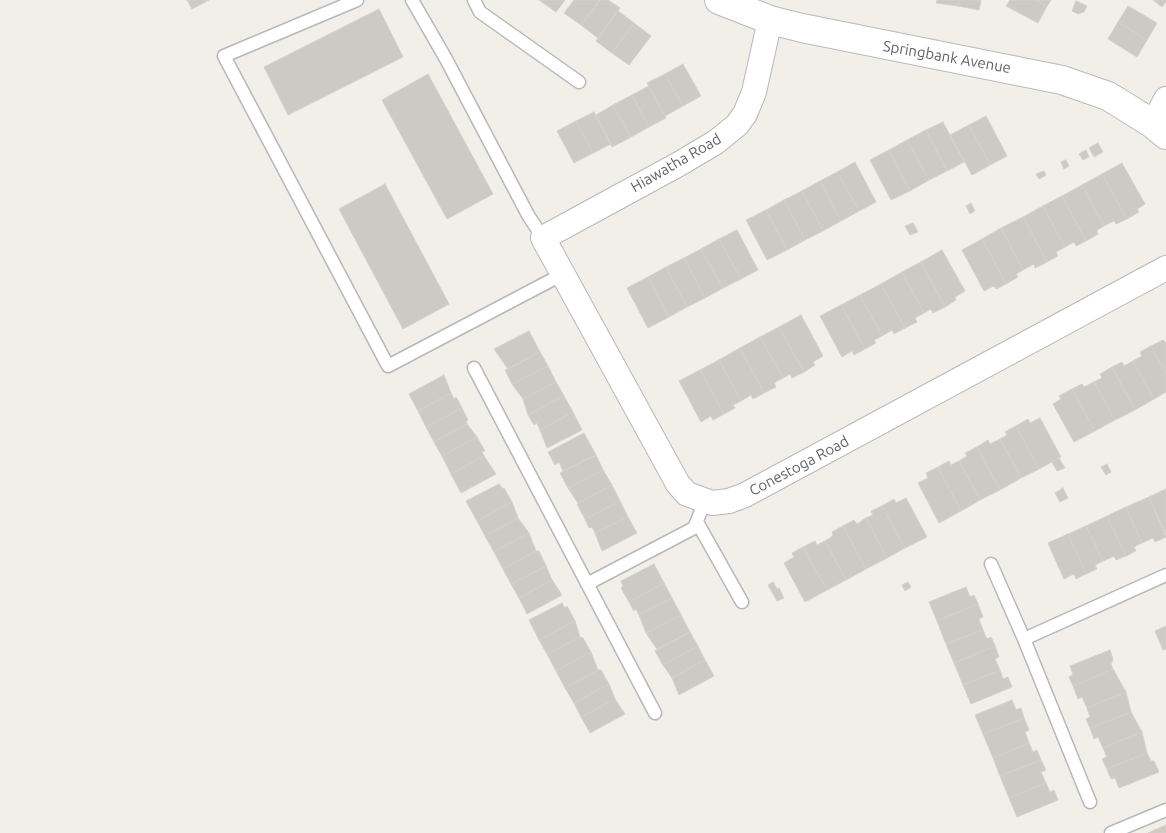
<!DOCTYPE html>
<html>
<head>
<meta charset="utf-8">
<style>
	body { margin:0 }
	canvas { display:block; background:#f1efe8 }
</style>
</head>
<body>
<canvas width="1166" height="833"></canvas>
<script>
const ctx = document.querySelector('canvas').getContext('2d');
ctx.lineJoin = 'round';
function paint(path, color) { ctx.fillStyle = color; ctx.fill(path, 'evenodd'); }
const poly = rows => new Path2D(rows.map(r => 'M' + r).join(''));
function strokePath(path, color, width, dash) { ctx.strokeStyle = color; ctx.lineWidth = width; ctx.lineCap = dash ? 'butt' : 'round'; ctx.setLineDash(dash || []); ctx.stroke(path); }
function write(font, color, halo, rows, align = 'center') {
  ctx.font = font + ' Ubuntu,sans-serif'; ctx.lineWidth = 4.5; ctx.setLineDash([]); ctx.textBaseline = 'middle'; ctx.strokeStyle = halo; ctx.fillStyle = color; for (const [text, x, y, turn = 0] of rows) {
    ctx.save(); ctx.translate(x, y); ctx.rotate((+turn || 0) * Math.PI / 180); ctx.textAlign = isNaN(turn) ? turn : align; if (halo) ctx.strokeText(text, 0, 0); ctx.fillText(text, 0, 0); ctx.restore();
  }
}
const building = poly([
	[187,0,209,0,192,9,187,0],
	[539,0,565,0,556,12,539,0],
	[574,0,600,0,581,25,564,13,574,0],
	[600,0,608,0,620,8,598,38,581,25,600,0],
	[937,0,959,0,958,6,936,3,937,0],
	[959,0,981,0,979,10,958,6,959,0],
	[1010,0,1035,0,1047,6,1038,23,1006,6,1010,0],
	[1035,0,1051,0,1047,6,1035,0],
	[1153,0,1166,0,1166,2,1162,7,1153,0],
	[1076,1,1087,6,1084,12,1078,14,1072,11,1076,1],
	[1128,6,1157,23,1147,40,1118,22,1128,6],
	[379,9,403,57,288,115,264,67,379,9],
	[618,11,634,23,612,53,596,41,618,11],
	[1118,22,1147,40,1137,57,1108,39,1118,22],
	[634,23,651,36,629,65,612,53,634,23],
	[683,64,701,96,683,106,665,74,683,64],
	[428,74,493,194,447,219,382,100,428,74],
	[665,74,683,106,665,116,647,83,665,74],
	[649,86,666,118,649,127,632,95,649,86],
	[632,95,649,127,631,137,613,105,632,95],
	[613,105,631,137,612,147,596,115,613,105],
	[594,112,611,144,593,153,576,121,594,112],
	[986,116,1007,156,990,165,969,125,986,116],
	[576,121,593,153,574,163,557,131,576,121],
	[943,122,964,162,947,171,926,130,943,122],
	[969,125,990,165,972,175,950,135,969,125],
	[926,130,947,171,929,180,907,140,926,130],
	[907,140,929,180,910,191,889,150,907,140],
	[1098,143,1103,152,1094,157,1089,148,1098,143],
	[889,150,910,191,891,200,870,160,889,150],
	[1086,150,1089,157,1083,160,1079,154,1086,150],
	[1066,160,1069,166,1064,169,1061,162,1066,160],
	[855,162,876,202,859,211,837,172,855,162],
	[1122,163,1145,204,1137,209,1139,212,1127,219,1102,174,1122,163],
	[1044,171,1046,175,1039,179,1036,174,1044,171],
	[837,172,859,211,841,221,820,181,837,172],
	[1102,174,1127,219,1116,224,1114,221,1104,226,1082,185,1102,174],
	[820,181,841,221,823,231,802,191,820,181],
	[385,184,449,304,403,329,339,209,385,184],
	[1082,185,1104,226,1097,230,1098,234,1086,241,1062,196,1082,185],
	[802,191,823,231,805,240,784,200,802,191],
	[1062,196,1086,241,1076,246,1074,242,1065,247,1043,206,1062,196],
	[784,200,805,240,787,250,766,210,784,200],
	[971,203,975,211,970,214,966,206,971,203],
	[1043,206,1065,247,1056,252,1058,256,1047,262,1023,217,1043,206],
	[766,210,787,250,767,260,746,220,766,210],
	[1023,217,1047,262,1035,268,1034,264,1023,270,1001,228,1023,217],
	[913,223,918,232,910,235,905,226,913,223],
	[1001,228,1023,270,1016,274,1018,277,1006,284,982,239,1001,228],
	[737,230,758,270,741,279,719,239,737,230],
	[719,239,741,279,723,288,701,249,719,239],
	[982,239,1006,284,996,289,994,286,984,291,962,250,982,239],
	[701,249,723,288,705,298,684,258,701,249],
	[942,250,965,291,955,297,956,300,945,307,921,262,942,250],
	[684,258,705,298,687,307,666,267,684,258],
	[921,262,945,307,933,313,931,309,924,313,902,272,921,262],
	[666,267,687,307,669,317,648,277,666,267],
	[902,272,924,313,915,318,917,322,905,328,881,284,902,272],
	[648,277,669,317,648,328,627,288,648,277],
	[881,284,905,328,894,334,892,330,882,336,860,295,881,284],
	[860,295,882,336,874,340,876,343,865,349,841,305,860,295],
	[841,305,865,349,854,355,852,351,842,357,820,316,841,305],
	[801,315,823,356,813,362,815,365,804,372,779,327,801,315],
	[779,327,804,372,792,378,790,374,783,378,760,337,779,327],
	[529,331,540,352,508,369,494,349,529,331],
	[760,337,783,378,774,383,776,387,764,393,740,348,760,337],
	[1163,340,1166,343,1166,374,1151,346,1163,340],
	[1151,346,1166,374,1166,392,1154,399,1133,361,1142,356,1140,352,1151,346],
	[740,348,764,393,753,399,751,395,741,401,719,360,740,348],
	[540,352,548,366,512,384,505,370,540,352],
	[719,360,741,401,733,405,735,408,724,414,700,370,719,360],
	[1133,361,1154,399,1135,410,1112,367,1122,362,1124,366,1133,361],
	[548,366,556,382,523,399,512,384,548,366],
	[1112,367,1135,410,1115,420,1094,382,1102,378,1100,374,1112,367],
	[700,370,724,414,713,420,711,416,701,422,679,381,700,370],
	[444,375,451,393,418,411,409,394,444,375],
	[556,382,564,396,528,415,523,399,556,382],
	[1094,382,1115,420,1095,431,1072,389,1082,384,1084,387,1094,382],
	[1072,389,1095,431,1074,442,1053,404,1061,399,1059,396,1072,389],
	[451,393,454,399,456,397,462,408,426,427,418,411,451,393],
	[564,396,573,412,540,430,537,423,534,425,528,415,564,396],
	[462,408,468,420,466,421,467,424,434,442,426,427,462,408],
	[573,412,582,430,547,448,540,430,573,412],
	[1040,418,1061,457,1039,469,1016,426,1028,419,1030,423,1040,418],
	[467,424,477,437,442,456,434,442,467,424],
	[1016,426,1039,469,1021,478,1000,439,1007,435,1005,432,1016,426],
	[584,433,596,455,563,471,559,462,555,465,548,452,584,433],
	[477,437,485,451,482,452,484,456,451,474,442,456,477,437],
	[1000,439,1021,478,1000,490,977,447,988,440,990,444,1000,439],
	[977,447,1000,490,980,500,959,461,967,456,965,453,977,447],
	[596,455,603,470,568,488,560,473,596,455],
	[484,456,496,474,461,493,451,474,484,456],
	[1059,458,1065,468,1057,471,1052,462,1059,458],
	[949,461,951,465,959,461,980,500,961,511,938,467,949,461],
	[1107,464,1111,472,1106,475,1101,467,1107,464],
	[938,467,961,511,939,523,918,483,928,478,926,473,938,467],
	[603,470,612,485,578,503,568,488,603,470],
	[499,484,503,489,504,488,512,502,477,521,466,501,499,484],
	[612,485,620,501,585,519,577,504,612,485],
	[1063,488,1068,498,1060,502,1055,493,1063,488],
	[1166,489,1166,534,1149,497,1166,489],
	[1149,497,1166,537,1155,542,1153,538,1142,543,1126,507,1149,497],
	[906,498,927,537,905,548,882,506,894,499,896,503,906,498],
	[620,501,628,517,595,533,592,527,589,528,585,519,620,501],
	[512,502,518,518,485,536,477,521,512,502],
	[882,506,905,548,887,558,866,518,873,515,871,511,882,506],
	[1126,507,1142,543,1134,547,1136,551,1126,556,1107,516,1126,507],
	[1107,516,1126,556,1116,560,1114,556,1103,561,1086,526,1107,516],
	[628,517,637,533,602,551,595,533,628,517],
	[518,518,529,533,494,552,485,536,518,518],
	[866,518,887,558,866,569,843,526,854,520,857,524,866,518],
	[843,526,866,569,846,580,825,541,833,536,832,532,843,526],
	[1086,526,1103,561,1095,565,1097,569,1086,574,1068,534,1086,526],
	[529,533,536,551,503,569,494,552,529,533],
	[1068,534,1086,574,1076,579,1074,574,1064,579,1048,543,1068,534],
	[815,541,817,545,825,541,846,580,827,590,803,547,815,541],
	[803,547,827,590,805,602,784,563,794,557,792,553,803,547],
	[536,551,539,551,546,566,511,584,503,569,536,551],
	[654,564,664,583,629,602,621,588,623,586,621,581,654,564],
	[546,566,552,580,519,598,511,584,546,566],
	[552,580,562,595,527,614,519,598,552,580],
	[773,582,777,589,772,592,768,585,773,582],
	[908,582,911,587,905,591,902,585,908,582],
	[664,583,672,598,639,615,636,609,634,611,629,602,664,583],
	[966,587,970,597,974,595,978,604,937,621,929,602,966,587],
	[779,588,784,598,777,601,772,592,779,588],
	[672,598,681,615,646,633,639,615,672,598],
	[562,603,565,608,567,606,575,621,539,640,529,620,562,603],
	[978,604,983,617,979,619,983,630,946,644,937,621,978,604],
	[681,615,690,632,657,649,646,633,681,615],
	[575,621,580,637,547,654,539,640,575,621],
	[1166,626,1166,649,1163,650,1155,631,1166,626],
	[983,630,987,639,991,637,995,646,954,663,946,644,983,630],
	[690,632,698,646,663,665,655,651,690,632],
	[580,637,583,638,591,652,556,671,547,654,580,637],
	[698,646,705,660,672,678,663,665,698,646],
	[995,646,999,657,995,659,1000,670,963,685,954,663,995,646],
	[1110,650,1113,659,1111,664,1113,669,1073,686,1069,677,1073,675,1070,666,1110,650],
	[591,652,598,670,565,688,556,671,591,652],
	[705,660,714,676,679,695,672,678,705,660],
	[1113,669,1126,692,1087,708,1082,697,1078,699,1073,686,1113,669],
	[598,670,601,670,609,684,574,703,565,688,598,670],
	[1000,670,1003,679,1008,677,1012,687,971,704,963,685,1000,670],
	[609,684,615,699,581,717,574,703,609,684],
	[1126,692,1131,712,1090,728,1086,719,1090,717,1087,708,1126,692],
	[615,699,625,714,590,733,581,717,615,699],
	[1012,700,1016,710,1021,708,1024,718,983,734,975,715,1012,700],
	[1131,712,1142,732,1103,748,1098,737,1094,739,1090,728,1131,712],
	[1024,718,1029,730,1025,732,1029,743,993,758,983,734,1024,718],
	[1142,732,1147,753,1107,769,1102,759,1107,757,1103,748,1142,732],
	[1029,743,1033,752,1037,750,1041,760,1000,776,993,758,1029,743],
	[1147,753,1151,761,1154,761,1159,772,1119,788,1115,778,1111,779,1107,769,1147,753],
	[1041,760,1046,770,1041,772,1046,783,1009,798,1000,776,1041,760],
	[1046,783,1050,792,1054,790,1058,800,1017,817,1009,798,1046,783],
	[1166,825,1166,833,1148,833,1166,825]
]);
paint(building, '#cccac5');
strokePath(building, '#d6d1c6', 1);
const lane = poly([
	[357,0,224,56,388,366,563,274],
	[412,0,446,59,528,215,543,238],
	[474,0,480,12,579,82],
	[474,368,655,713],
	[697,522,742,602],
	[991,564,1024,639],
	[587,584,694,528,705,501],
	[1090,802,1024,639,1166,575],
	[1111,833,1166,810]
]);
const street = poly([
	[770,20,754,92,745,114,737,125,716,142,679,164,543,238,678,484,687,494,712,503,729,501,745,495,1166,268],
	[1153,124,1166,99]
]);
const secondary = poly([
	[719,0,770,20,802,28,1062,80,1108,96,1153,124,1166,135]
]);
strokePath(lane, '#b5b8bc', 15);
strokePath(street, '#b5b8bc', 26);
strokePath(secondary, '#b6babf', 30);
strokePath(lane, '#fff', 12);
strokePath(street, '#fff', 24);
strokePath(secondary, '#fff', 28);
write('15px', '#5f6368', '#fff', [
	["Springbank Avenue",947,57,10],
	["Hiawatha Road",676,163,-30],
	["Conestoga Road",799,466,-28]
]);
</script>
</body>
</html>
